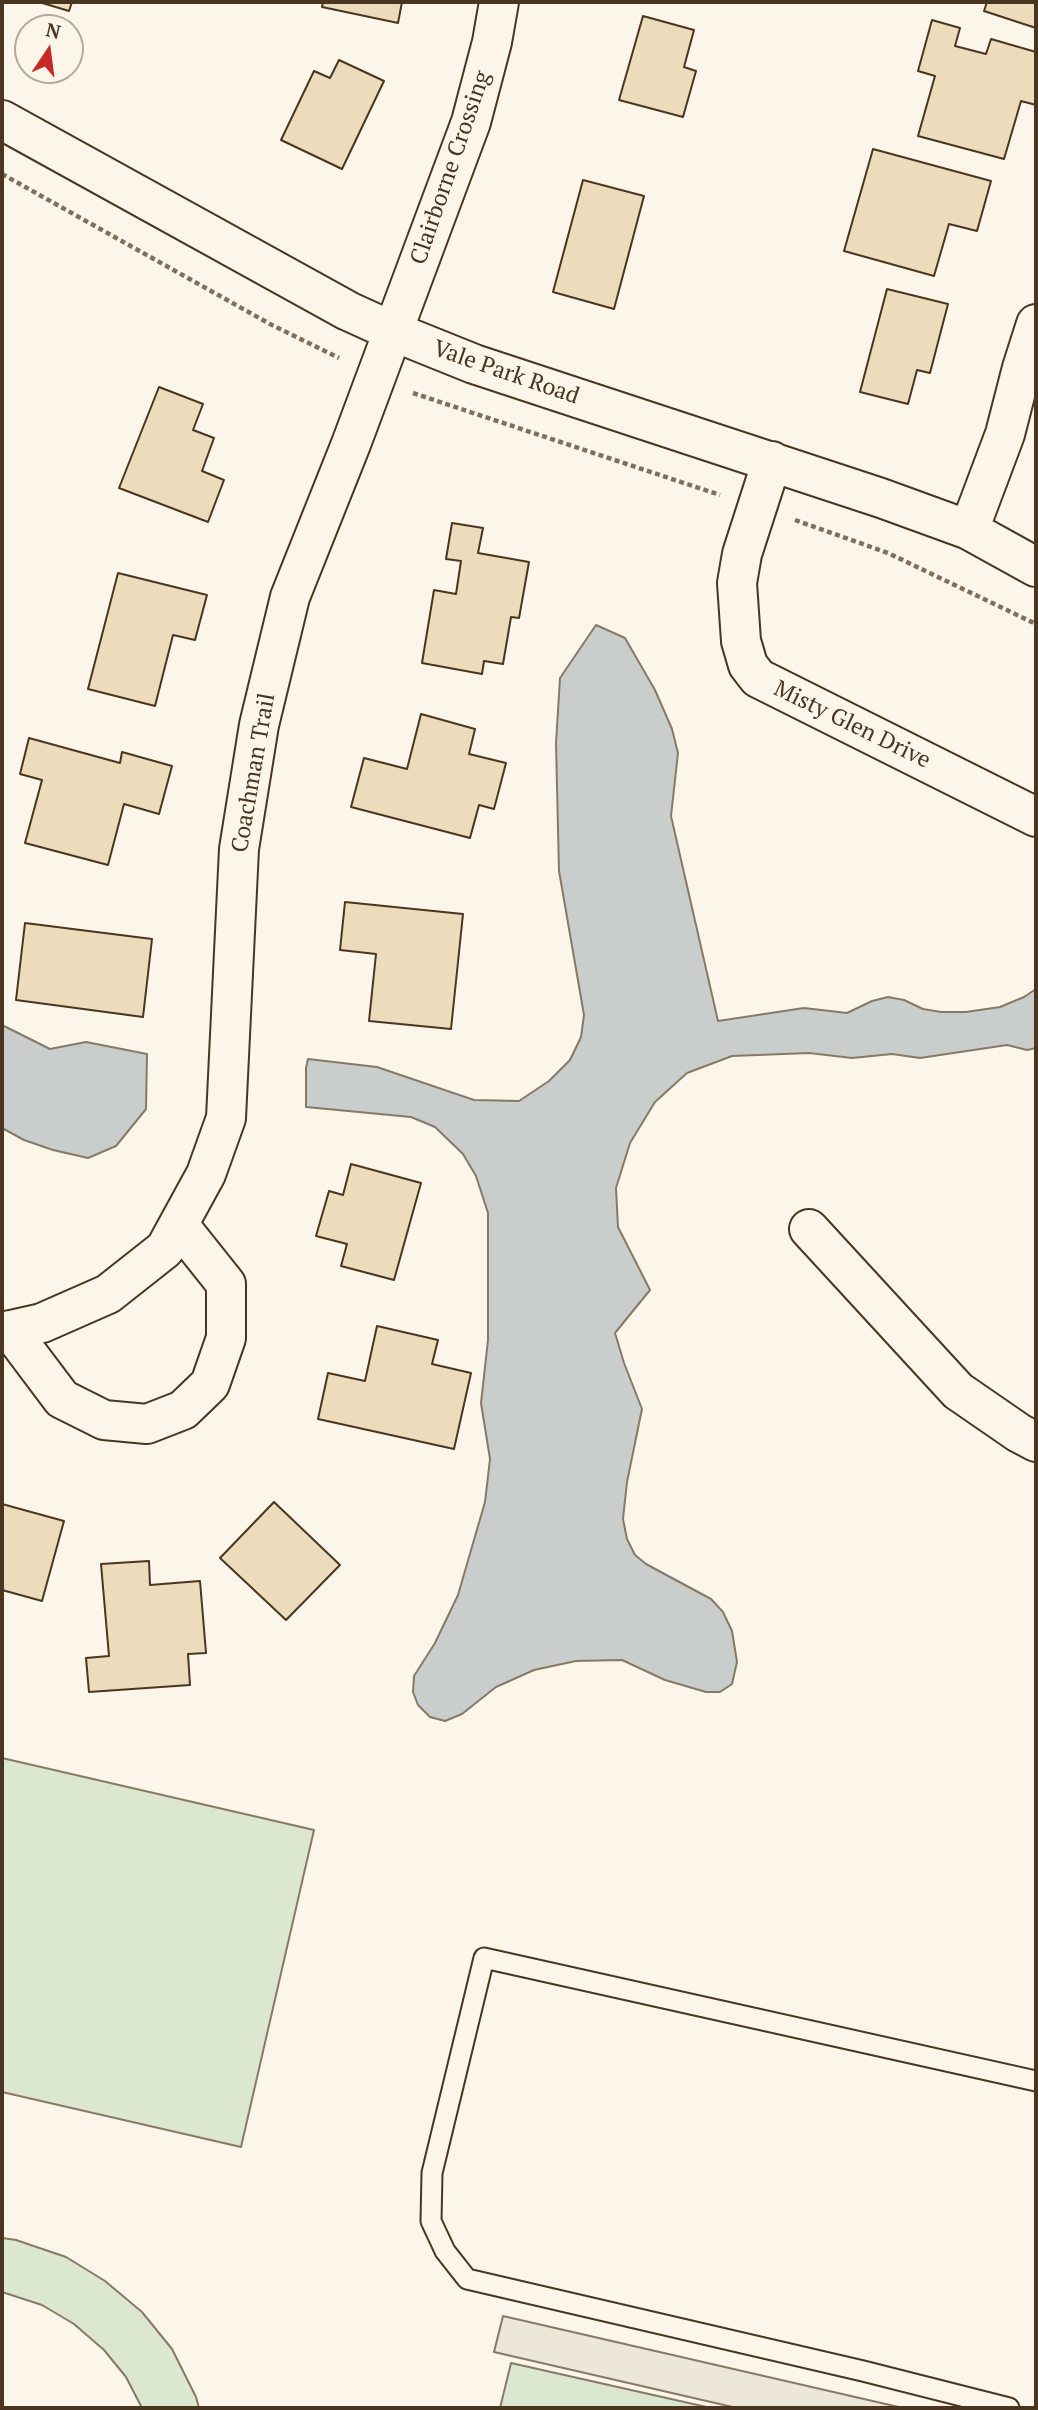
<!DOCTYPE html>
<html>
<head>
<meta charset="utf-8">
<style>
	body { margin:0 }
	#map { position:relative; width:1038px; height:2410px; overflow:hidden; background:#fbf6e9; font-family:"PT Serif",serif }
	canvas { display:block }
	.frame { position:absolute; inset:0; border:4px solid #4a3520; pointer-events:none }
	.north { position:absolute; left:14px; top:14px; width:70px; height:70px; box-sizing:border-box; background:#fbf6e9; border:2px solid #b4a999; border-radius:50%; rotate:13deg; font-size:19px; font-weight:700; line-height:28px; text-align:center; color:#4a3520 }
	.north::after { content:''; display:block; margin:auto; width:24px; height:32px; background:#c62828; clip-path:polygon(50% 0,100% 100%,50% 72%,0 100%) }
</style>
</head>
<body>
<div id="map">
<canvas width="1038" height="2410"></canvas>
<div class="frame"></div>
<div class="north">N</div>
</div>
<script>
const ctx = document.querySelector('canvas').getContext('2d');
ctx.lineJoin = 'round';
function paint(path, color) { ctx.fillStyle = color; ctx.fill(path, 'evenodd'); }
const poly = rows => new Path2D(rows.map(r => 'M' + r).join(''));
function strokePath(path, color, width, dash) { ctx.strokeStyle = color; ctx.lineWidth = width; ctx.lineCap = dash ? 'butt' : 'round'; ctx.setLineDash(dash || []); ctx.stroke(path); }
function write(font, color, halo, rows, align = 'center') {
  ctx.font = font + ' "PT Serif",serif'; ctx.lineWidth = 5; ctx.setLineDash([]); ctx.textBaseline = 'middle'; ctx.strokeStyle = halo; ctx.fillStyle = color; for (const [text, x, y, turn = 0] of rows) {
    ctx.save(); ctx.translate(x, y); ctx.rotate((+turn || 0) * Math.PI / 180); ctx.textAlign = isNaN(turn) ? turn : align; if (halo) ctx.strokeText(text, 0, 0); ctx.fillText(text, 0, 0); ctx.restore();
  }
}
const green = poly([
	[2,1758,314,1830,241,2147,2,2092,2,1758],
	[2,2238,16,2240,66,2257,105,2281,142,2312,172,2349,196,2397,199,2408,142,2408,126,2377,104,2350,74,2324,42,2305,2,2292,2,2238],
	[511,2363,711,2408,500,2408,511,2363]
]);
paint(green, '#dce7d0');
strokePath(green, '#887966', 2);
const parking = poly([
	[503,2316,903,2408,904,2408,737,2408,494,2352,503,2316]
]);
paint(parking, '#ede7d9');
strokePath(parking, '#887966', 2);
const water = poly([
	[596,625,625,638,655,690,672,729,678,753,671,816,718,1021,804,1008,847,1013,872,1001,888,997,904,1000,923,1009,941,1012,966,1012,1000,1007,1024,997,1036,989,1036,1048,1027,1050,1007,1045,920,1058,892,1054,852,1058,809,1053,732,1056,687,1073,655,1102,630,1143,616,1188,618,1227,650,1290,615,1333,624,1363,642,1409,627,1482,623,1519,627,1539,635,1555,646,1564,711,1599,723,1612,732,1631,737,1662,732,1684,720,1692,706,1692,665,1680,622,1660,576,1661,534,1670,496,1687,462,1714,445,1721,430,1717,418,1705,413,1692,414,1676,435,1643,458,1595,485,1502,490,1459,481,1403,488,1340,488,1213,476,1176,463,1154,435,1127,411,1117,306,1107,306,1068,308,1059,377,1067,474,1100,519,1101,549,1081,570,1060,581,1037,584,1015,559,871,556,743,560,678,596,625],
	[2,1025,50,1049,86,1042,147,1054,146,1109,116,1146,88,1158,53,1150,24,1140,2,1128,2,1025]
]);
paint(water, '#c9cecd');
strokePath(water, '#887966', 2);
const building = poly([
	[39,2,72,2,69,11,39,2],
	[323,2,402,2,398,23,322,7,323,2],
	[987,2,1036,2,1036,28,984,11,987,2],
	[643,16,694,30,684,67,696,71,683,117,619,100,643,16],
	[932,20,960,28,955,46,986,54,991,39,1036,52,1036,105,1021,101,1004,159,918,136,935,76,918,71,932,20],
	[339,60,384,81,342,169,281,140,314,71,330,78,339,60],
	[873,149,991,181,977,231,949,224,934,276,844,251,873,149],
	[583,180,644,196,614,309,553,292,583,180],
	[887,289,948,304,930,373,917,370,908,404,860,392,887,289],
	[159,387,203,404,193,430,214,438,202,471,224,480,208,522,119,488,159,387],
	[452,523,483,528,478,553,529,562,519,618,511,617,503,664,484,661,482,674,422,663,434,590,456,594,461,561,446,559,452,523],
	[118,573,207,595,195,640,173,635,155,706,88,689,118,573],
	[421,714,475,729,469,754,506,763,494,809,479,805,470,838,351,807,364,758,407,769,421,714],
	[29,738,120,763,122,752,172,766,159,814,124,804,108,865,25,843,42,780,20,774,29,738],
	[345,902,463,914,451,1029,369,1021,376,954,340,950,345,902],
	[25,923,152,939,143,1017,16,1000,25,923],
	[351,1164,421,1183,394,1280,341,1266,347,1244,316,1236,329,1191,343,1195,351,1164],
	[377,1326,438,1340,432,1364,471,1373,454,1449,318,1419,328,1373,365,1381,377,1326],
	[274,1502,340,1565,286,1620,220,1558,274,1502],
	[2,1504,64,1521,42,1601,2,1590,2,1504],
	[149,1561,150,1585,200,1581,206,1653,188,1654,190,1685,89,1692,86,1658,109,1656,101,1564,149,1561]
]);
paint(building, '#ecdcbc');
strokePath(building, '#4a3520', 2);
const service = poly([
	[1009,2408,863,2371,467,2279,445,2251,431,2221,432,2173,484,1958,1036,2081]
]);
const minor = poly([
	[2,120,348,311,392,331,474,364,881,498,969,530,1036,567],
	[772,461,742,554,737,583,741,641,748,665,758,678,1036,817],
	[969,530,1005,434,1022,368,1036,324],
	[809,1229,958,1391,1019,1433,1036,1442],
	[10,1330,62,1399,104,1420,147,1424,183,1410,210,1384,226,1338,226,1284,179,1225],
	[2,1332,42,1323,108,1294,165,1249,206,1174,226,1118,239,849,259,725,290,597,351,444,471,122,492,42,499,2]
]);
strokePath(service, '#4a3520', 23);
strokePath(minor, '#4a3520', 42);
strokePath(poly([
	[2,174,270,324,339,358],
	[413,393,720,495],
	[795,520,888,553,1036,624]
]), '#7f6f5c', 4.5, [5, 3.5]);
strokePath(service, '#fbf6e9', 19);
strokePath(minor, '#fbf6e9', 38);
write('23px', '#4a3520', '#fbf6e9', [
	["Clairborne Crossing",451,168,-71],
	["Vale Park Road",506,373,19],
	["Misty Glen Drive",852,725,26],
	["Coachman Trail",254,773,-80]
]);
</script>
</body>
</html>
